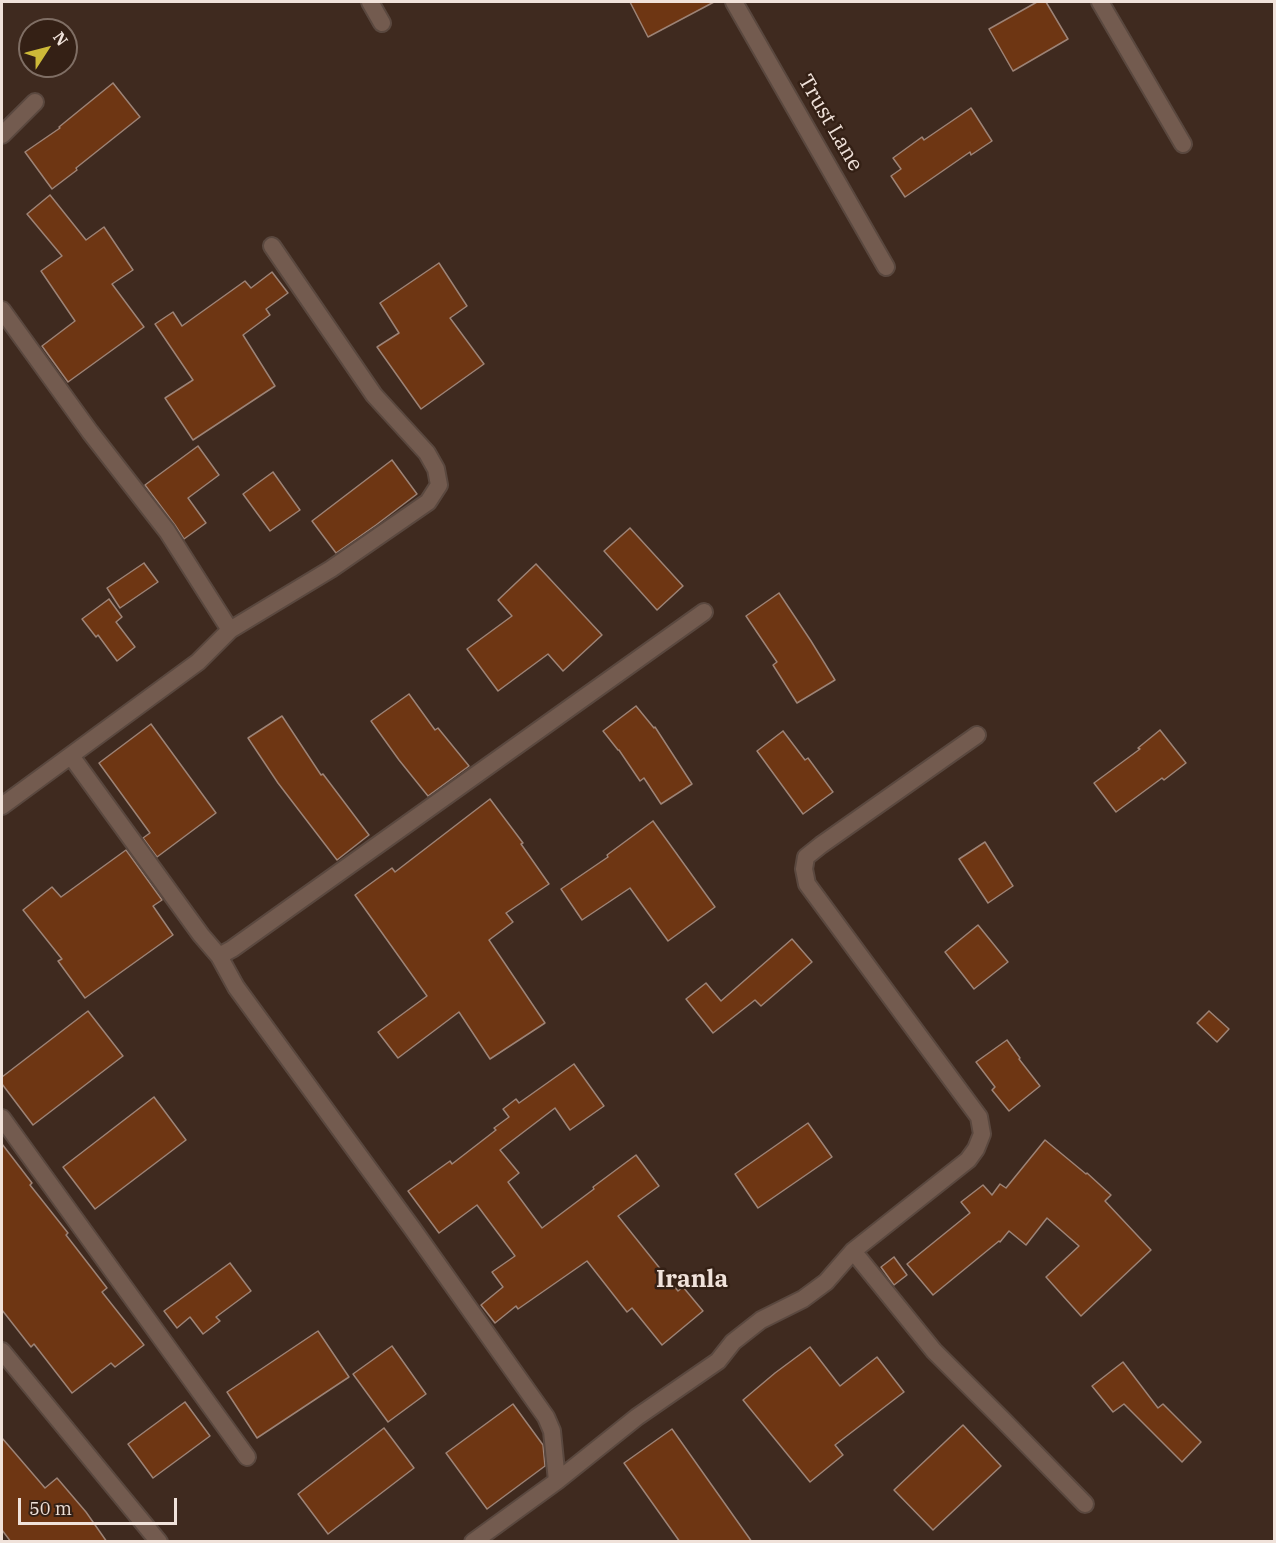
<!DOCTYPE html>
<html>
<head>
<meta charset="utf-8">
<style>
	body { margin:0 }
	#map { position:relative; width:1276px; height:1543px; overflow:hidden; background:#3f2a1f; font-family:"IBM Plex Serif",serif }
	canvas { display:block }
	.frame { position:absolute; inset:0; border:3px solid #f0e2da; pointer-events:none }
	.north { position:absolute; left:18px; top:18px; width:60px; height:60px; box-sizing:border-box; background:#342015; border:2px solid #7f6e64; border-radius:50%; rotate:54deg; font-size:16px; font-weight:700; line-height:24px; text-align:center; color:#f0e2da }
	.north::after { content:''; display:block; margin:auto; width:21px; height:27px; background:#cdb938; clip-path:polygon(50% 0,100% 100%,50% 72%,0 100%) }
	.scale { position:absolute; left:18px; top:1498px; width:159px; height:27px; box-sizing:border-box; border:3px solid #f0e2da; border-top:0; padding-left:8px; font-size:18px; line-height:21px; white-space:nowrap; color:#f0e2da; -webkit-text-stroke:4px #342015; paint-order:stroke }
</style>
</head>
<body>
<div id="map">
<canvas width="1276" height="1543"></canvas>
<div class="frame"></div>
<div class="north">N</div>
<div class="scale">50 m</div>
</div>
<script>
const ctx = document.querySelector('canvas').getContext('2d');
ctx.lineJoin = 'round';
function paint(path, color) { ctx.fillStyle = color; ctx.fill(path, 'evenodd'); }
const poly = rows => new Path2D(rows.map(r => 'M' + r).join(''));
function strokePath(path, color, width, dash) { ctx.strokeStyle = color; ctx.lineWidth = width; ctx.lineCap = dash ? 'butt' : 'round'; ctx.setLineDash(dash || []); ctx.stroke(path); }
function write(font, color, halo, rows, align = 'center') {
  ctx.font = font + ' "IBM Plex Serif",serif'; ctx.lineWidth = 5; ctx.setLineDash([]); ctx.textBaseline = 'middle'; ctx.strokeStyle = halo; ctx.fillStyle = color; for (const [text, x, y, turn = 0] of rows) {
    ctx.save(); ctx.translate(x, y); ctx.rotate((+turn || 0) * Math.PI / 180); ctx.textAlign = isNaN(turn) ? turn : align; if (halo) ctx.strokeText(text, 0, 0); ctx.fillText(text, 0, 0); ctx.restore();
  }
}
const building = poly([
	[630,2,714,2,648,37,630,2],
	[1037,2,1046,2,1068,39,1013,71,989,29,1037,2],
	[113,83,140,117,76,168,77,170,52,189,25,152,60,128,59,127,113,83],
	[971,108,992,141,971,155,970,152,905,197,891,176,901,169,893,158,922,137,924,140,971,108],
	[50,195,86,240,104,227,133,270,112,284,144,327,68,382,42,346,75,321,41,271,62,256,27,214,50,195],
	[439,263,467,306,450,318,484,364,421,409,377,347,399,333,380,303,439,263],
	[272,272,288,293,266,309,270,315,243,335,275,386,193,440,165,398,193,380,155,324,173,312,182,326,245,281,251,288,272,272],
	[198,446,219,475,188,498,206,523,184,539,175,525,145,485,198,446],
	[392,460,417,494,376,525,336,553,312,521,392,460],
	[273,472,300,510,270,531,243,494,273,472],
	[630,528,683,586,657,610,604,551,630,528],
	[144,563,158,582,120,608,107,588,144,563],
	[536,564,602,635,563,671,548,654,498,691,467,649,512,616,498,600,536,564],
	[779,593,811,641,835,680,797,703,773,665,777,662,746,616,779,593],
	[109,599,122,617,116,622,135,647,117,661,98,635,96,637,82,619,109,599],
	[409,694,435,730,438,728,469,766,428,796,399,760,371,721,409,694],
	[636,706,654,728,655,727,692,784,661,804,644,778,640,781,619,750,618,750,603,731,636,706],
	[282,716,321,775,323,774,369,835,337,860,278,783,248,738,282,716],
	[151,724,216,813,157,857,143,838,150,833,99,763,151,724],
	[1160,730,1186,763,1164,780,1162,778,1116,812,1094,783,1140,749,1138,748,1160,730],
	[783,731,805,760,808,758,833,792,803,814,757,751,783,731],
	[490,799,523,843,521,844,549,884,506,913,513,922,489,940,545,1023,490,1059,459,1012,398,1058,378,1032,427,996,355,895,392,868,395,872,490,799],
	[653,821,715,907,668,941,630,888,582,920,561,889,608,857,607,855,653,821],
	[985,842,1013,886,988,903,959,859,985,842],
	[126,850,162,900,153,906,173,935,85,998,58,961,62,959,23,910,52,887,61,897,126,850],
	[978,925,1008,962,974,989,945,952,978,925],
	[792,939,812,962,761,1006,755,1000,713,1033,686,999,706,983,721,1001,792,939],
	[88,1011,123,1056,33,1125,2,1084,2,1077,88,1011],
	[1209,1011,1229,1029,1217,1042,1197,1023,1209,1011],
	[1007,1040,1020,1058,1019,1059,1040,1086,1009,1111,992,1090,995,1087,976,1062,1007,1040],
	[574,1064,604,1106,570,1130,555,1108,500,1150,519,1173,508,1182,542,1228,594,1189,593,1187,636,1155,659,1186,618,1216,678,1291,683,1287,703,1311,662,1345,632,1308,627,1312,587,1261,518,1309,516,1306,495,1323,481,1305,503,1287,492,1272,515,1256,477,1205,439,1233,408,1191,450,1161,452,1164,496,1130,494,1128,509,1117,503,1109,516,1099,519,1103,574,1064],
	[154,1097,186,1140,95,1209,63,1167,154,1097],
	[808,1123,832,1157,758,1208,735,1174,808,1123],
	[1045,1140,1086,1174,1087,1173,1111,1195,1105,1201,1151,1250,1081,1316,1046,1277,1079,1246,1047,1218,1026,1245,1009,1231,1000,1242,999,1241,933,1295,907,1264,970,1213,961,1202,983,1185,992,1195,1000,1184,1006,1188,1045,1140],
	[2,1144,32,1183,30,1185,68,1233,66,1235,107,1288,102,1292,144,1345,115,1367,111,1363,72,1393,34,1344,31,1347,2,1310,2,1144],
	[894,1257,907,1275,894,1285,881,1267,894,1257],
	[230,1263,251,1291,216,1317,220,1321,203,1334,190,1317,177,1328,164,1311,230,1263],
	[318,1331,349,1377,257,1438,227,1392,318,1331],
	[392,1346,426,1394,388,1422,353,1374,392,1346],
	[810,1347,840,1386,877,1357,904,1392,835,1445,843,1455,810,1482,743,1400,775,1373,810,1347],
	[1123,1362,1158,1408,1163,1404,1201,1442,1182,1462,1124,1404,1113,1412,1092,1386,1123,1362],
	[185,1402,210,1436,153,1478,128,1444,185,1402],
	[513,1404,543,1445,545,1466,487,1509,446,1453,513,1404],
	[963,1425,1001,1466,933,1530,894,1490,963,1425],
	[384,1428,414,1468,328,1534,298,1494,384,1428],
	[672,1429,752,1542,680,1542,624,1463,672,1429],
	[2,1438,45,1488,57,1478,86,1512,107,1542,11,1542,2,1530,2,1438]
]);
paint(building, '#6e3613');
strokePath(building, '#9d8376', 1.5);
const minor = poly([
	[370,2,382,23],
	[734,2,886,267],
	[1100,2,1183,144],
	[2,135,35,102],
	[2,310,90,432,167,531,230,630,198,662,2,806],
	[230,630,331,569,428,502,439,485,436,469,427,453,374,395,272,246],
	[71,756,201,935,219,956,232,949,704,612],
	[219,956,236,987,412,1228,546,1417,552,1431,557,1481],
	[2,1118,247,1457],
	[853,1251,934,1351,1003,1420,1085,1504],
	[473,1542,557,1481,637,1417,718,1361,733,1342,761,1320,803,1299,826,1282,853,1251,968,1160,976,1149,982,1134,979,1117,807,884,804,869,806,857,821,845,977,735]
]);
const tertiary = poly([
	[2,1351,159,1542]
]);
strokePath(minor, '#5a483f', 20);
strokePath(tertiary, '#5a483f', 20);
strokePath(minor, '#735b4f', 16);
strokePath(tertiary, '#735b4f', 16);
write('21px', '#f0e2da', '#342015', [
	["Trust Lane",830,123,60]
]);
write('bold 24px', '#f0e2da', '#342015', [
	["Iranla",692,1280]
]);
</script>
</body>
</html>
